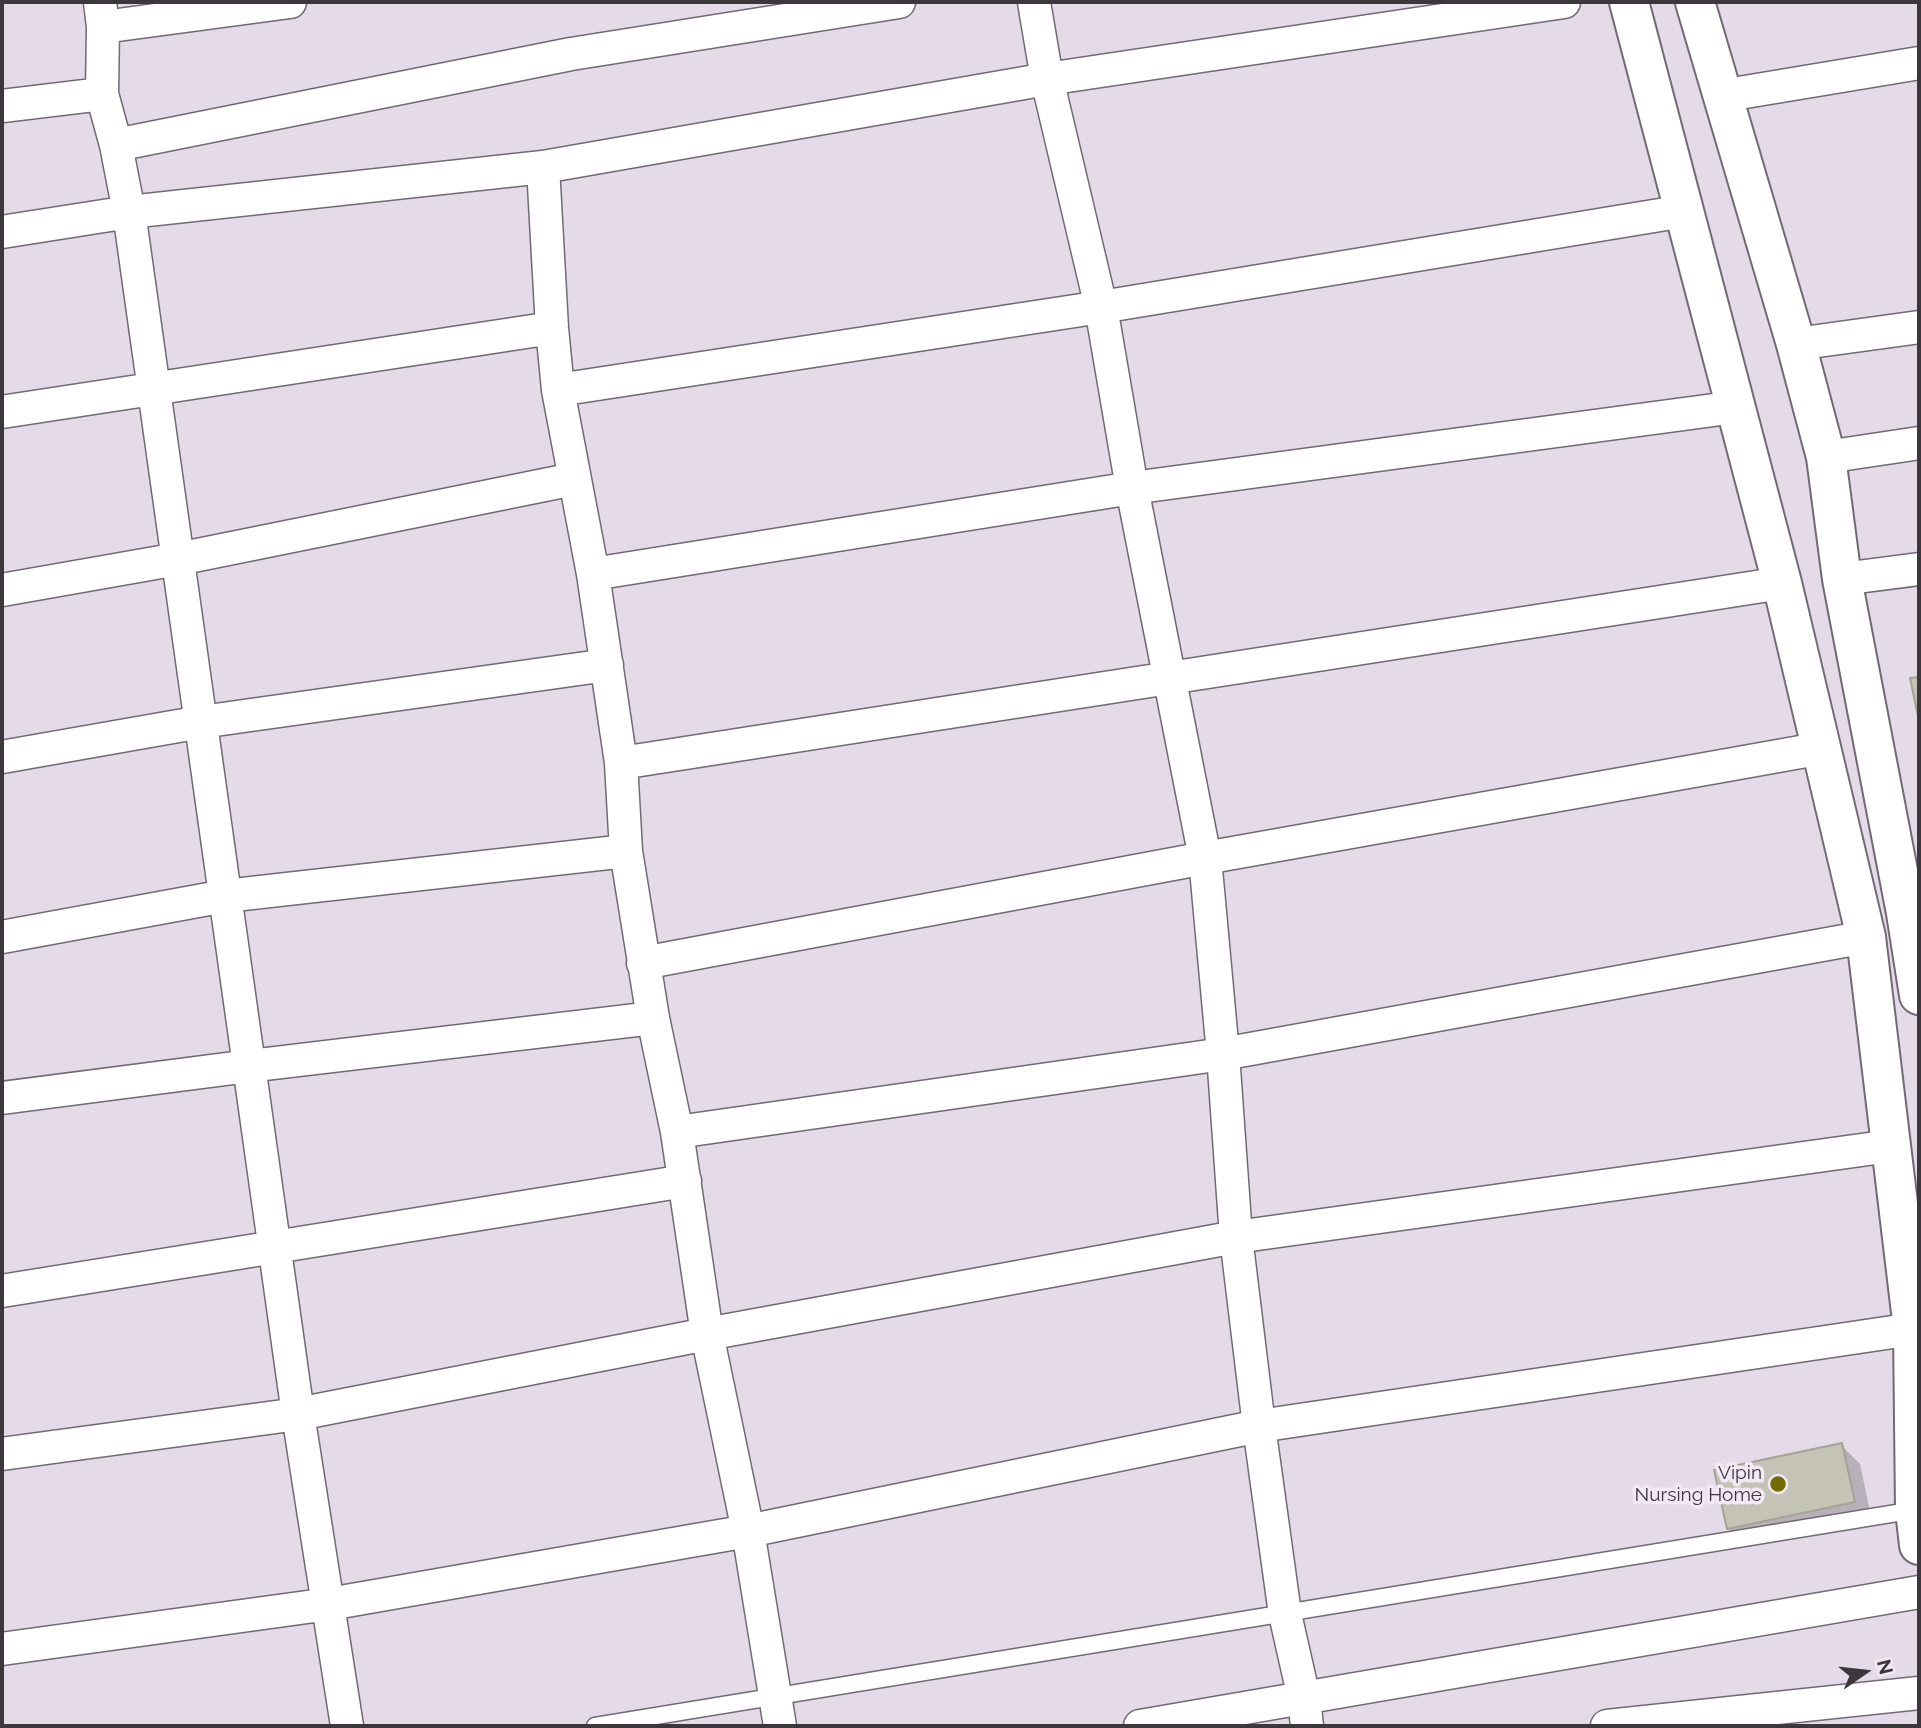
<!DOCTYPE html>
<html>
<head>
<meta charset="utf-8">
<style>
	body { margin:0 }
	#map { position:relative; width:1921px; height:1728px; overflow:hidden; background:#e5dbe8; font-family:Raleway,sans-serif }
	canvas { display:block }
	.frame { position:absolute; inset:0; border:4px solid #3b373c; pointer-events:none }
	.north { position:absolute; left:1830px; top:1637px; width:70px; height:70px; -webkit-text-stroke:5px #f3e8f5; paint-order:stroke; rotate:76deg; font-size:19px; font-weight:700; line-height:28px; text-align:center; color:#3b373c }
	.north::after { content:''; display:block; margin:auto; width:24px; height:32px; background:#3b373c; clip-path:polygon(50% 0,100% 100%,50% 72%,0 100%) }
</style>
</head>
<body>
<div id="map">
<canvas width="1921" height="1728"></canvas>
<div class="frame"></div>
<div class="north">N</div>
</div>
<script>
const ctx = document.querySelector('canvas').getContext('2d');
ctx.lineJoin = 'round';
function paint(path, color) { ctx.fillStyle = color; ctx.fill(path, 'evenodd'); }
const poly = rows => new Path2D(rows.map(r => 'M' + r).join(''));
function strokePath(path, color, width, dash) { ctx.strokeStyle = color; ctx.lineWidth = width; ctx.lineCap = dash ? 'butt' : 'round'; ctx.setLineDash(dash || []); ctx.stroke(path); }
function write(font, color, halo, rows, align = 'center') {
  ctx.font = font + ' Raleway,sans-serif'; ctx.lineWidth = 7; ctx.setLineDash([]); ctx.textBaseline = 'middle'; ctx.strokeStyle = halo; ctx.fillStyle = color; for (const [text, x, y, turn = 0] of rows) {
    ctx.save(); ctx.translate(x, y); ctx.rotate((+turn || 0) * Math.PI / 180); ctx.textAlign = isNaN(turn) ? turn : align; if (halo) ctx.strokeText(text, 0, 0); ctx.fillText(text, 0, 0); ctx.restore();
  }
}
paint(poly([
	[1841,1445,1860,1464,1872,1521,1747,1547,1728,1528]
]), '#0003');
const building = poly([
	[1919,677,1919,721,1910,678,1919,677],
	[1842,1443,1855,1502,1727,1529,1714,1470,1842,1443]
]);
paint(building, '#c4c3b5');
strokePath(building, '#a4a395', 2);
const lane = poly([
	[595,1726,1915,1510]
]);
const street = poly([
	[100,2,103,27,102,94,116,145,129,212,298,1414,347,1726],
	[1034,2,1047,79,1101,307,1132,488,1205,858,1223,1054,1236,1237,1259,1426,1285,1614,1304,1698,1307,1726],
	[103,27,290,2],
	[1721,96,1919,63],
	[2,106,102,94],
	[116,145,571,54,899,2],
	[543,167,552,328,558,390,593,574,621,763,626,851,653,1018,677,1132,707,1334,748,1531,780,1726],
	[2,232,129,212,543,167,1047,79,1564,2],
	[1796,344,1919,327],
	[558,390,1101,307,1684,211],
	[2,412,552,328],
	[1826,457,1919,443],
	[593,574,1132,488,1736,407],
	[1842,579,1919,569],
	[2,590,178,559,574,479],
	[2,757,201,722,607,665],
	[621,763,1782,583],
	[2,937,225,896,626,851],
	[643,963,1205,858,1823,748],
	[2,1098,249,1066,653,1018],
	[677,1132,1223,1054,1866,937],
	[2,1291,685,1181],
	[2,1454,298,1414,707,1334,1236,1237,1890,1146],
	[2,1649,329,1604,748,1531,1259,1426,1913,1329],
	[1140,1726,1919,1592],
	[1607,1726,1919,1693]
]);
const secondary = poly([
	[1629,2,1782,583,1866,937,1913,1329,1915,1510,1919,1545],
	[1695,2,1796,344,1826,457,1842,579,1906,913,1919,995]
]);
strokePath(lane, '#726974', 19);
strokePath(street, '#726974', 35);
strokePath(secondary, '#726974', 42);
strokePath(lane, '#fff', 16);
strokePath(street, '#fff', 32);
strokePath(secondary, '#fff', 38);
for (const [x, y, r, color] of [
	[1778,1484,9,"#746b04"]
]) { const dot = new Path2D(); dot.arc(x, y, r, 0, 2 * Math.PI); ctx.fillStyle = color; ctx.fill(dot); strokePath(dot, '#f3e8f5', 2.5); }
write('19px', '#3b373c', '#f3e8f5', [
	["Vipin",1762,1473],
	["Nursing Home",1762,1495]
], 'right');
</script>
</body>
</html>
